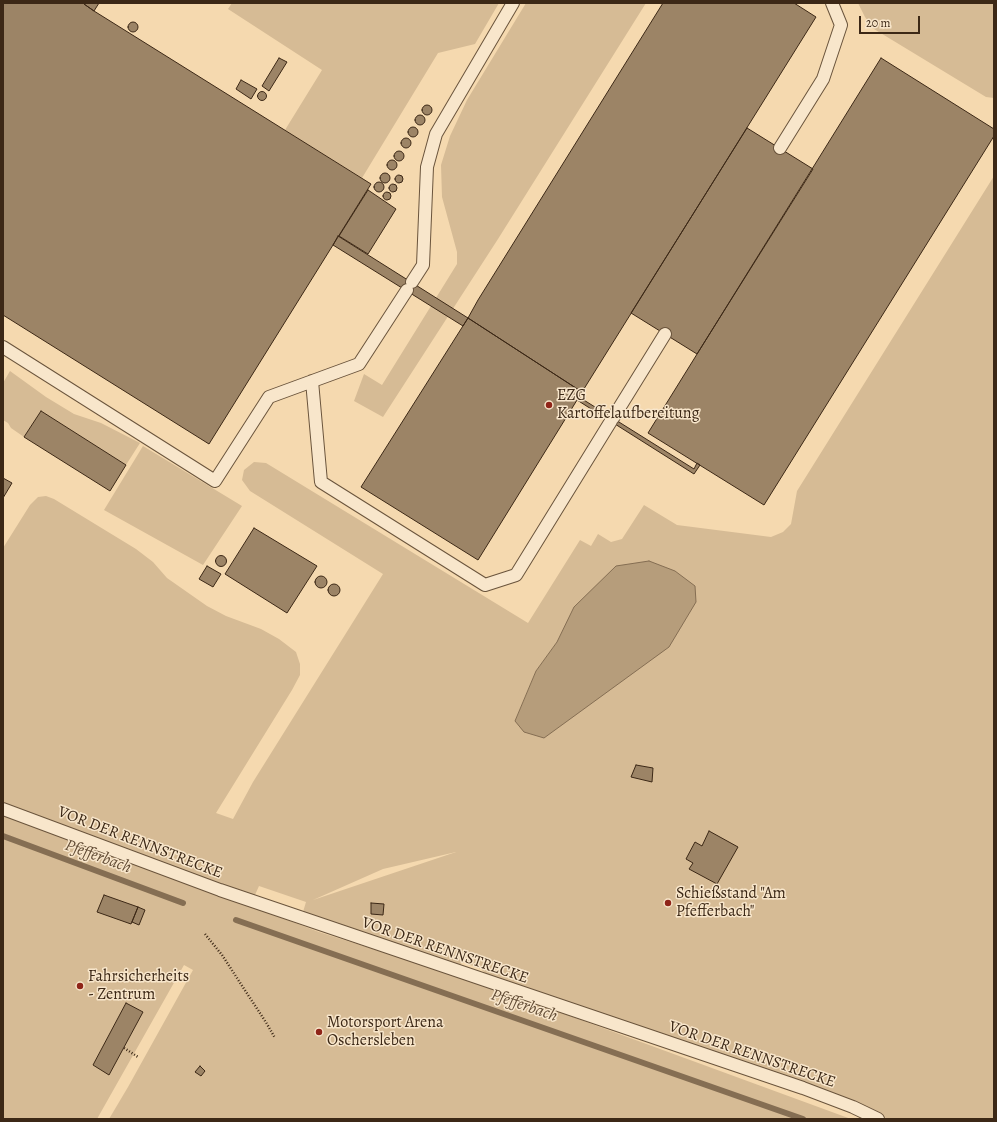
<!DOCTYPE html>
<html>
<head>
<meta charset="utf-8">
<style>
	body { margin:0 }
	#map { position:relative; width:997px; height:1122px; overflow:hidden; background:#f5d9af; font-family:Alegreya,serif }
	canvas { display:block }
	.frame { position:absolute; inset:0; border:4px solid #3c2816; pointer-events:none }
	.scale { position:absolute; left:859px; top:16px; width:61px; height:18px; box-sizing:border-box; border:2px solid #3c2816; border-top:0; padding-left:5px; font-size:12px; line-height:14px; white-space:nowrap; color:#3c2816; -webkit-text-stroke:3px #f8e6cb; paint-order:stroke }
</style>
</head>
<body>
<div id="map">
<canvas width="997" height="1122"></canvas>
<div class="frame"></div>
<div class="scale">20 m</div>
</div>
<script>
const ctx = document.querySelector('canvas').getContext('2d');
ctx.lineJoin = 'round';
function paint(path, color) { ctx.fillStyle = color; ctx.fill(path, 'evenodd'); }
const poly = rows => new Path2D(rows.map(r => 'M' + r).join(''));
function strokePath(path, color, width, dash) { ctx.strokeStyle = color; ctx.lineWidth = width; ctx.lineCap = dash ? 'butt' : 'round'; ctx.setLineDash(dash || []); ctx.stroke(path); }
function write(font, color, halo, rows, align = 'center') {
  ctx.font = font + ' Alegreya,serif'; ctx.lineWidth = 3; ctx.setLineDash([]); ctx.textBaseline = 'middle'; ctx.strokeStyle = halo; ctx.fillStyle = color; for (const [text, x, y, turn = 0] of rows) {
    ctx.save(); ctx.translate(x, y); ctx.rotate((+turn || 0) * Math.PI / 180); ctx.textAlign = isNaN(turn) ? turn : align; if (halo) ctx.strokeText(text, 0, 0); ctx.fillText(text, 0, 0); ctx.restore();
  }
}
paint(poly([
	[232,3,499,3,475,44,438,53,362,178,285,130,322,70,228,9],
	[526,3,646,3,498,239,383,417,354,401,364,374,382,385,457,264,457,252,442,197,441,165,450,136,467,100],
	[858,3,994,3,994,98,986,97,874,29,865,17],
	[994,176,994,1119,888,1119,845,1100,487,975,481,969,462,962,460,966,303,912,306,902,259,886,250,906,319,932,458,976,551,1009,851,1119,109,1119,128,1087,193,970,184,965,97,1119,3,1119,3,548,30,505,38,497,46,496,54,499,136,549,153,562,167,578,207,606,226,616,261,629,279,639,296,652,300,664,300,675,292,690,216,813,233,819,253,782,383,574,250,491,242,480,244,470,254,462,266,463,528,623,580,540,591,546,598,534,611,542,622,539,644,505,677,525,771,537,783,532,791,524,797,491],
	[557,642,515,721,536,671],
	[456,852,313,900,383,869],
	[126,1004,143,1012,109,1074,93,1065],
	[10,371,46,397,74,414,101,423,140,443,126,465,41,411,24,437,11,428,8,423,3,420,3,383],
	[143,446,242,506,203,565,104,510]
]), '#d6bb95');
const water = poly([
	[649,561,675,571,695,586,696,602,669,647,544,738,524,732,515,721,536,671,557,642,574,607,616,566,649,561]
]);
paint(water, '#b69d7b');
strokePath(water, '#856e53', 1);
strokePath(poly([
	[3,836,183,903],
	[236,920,803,1119]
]), '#856e53', 6);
const building = poly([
	[3,3,85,3,84,4,94,11,371,184,209,444,3,315,3,3],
	[85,3,99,3,94,11,84,4,85,3],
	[663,3,794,3,816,17,582,392,468,318,478,300,663,3],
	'128 27a5 5 0 1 1 10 0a5 5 0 1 1-10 0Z',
	[279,58,287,62,269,91,262,86,279,58],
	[881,58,994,129,994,136,764,505,648,433,881,58],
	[241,80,257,89,251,99,236,89,241,80],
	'257.5 96a4.5 4.5 0 1 1 9 0a4.5 4.5 0 1 1-9 0Z',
	'422 110a5 5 0 1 1 10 0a5 5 0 1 1-10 0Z',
	'415 120a5 5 0 1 1 10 0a5 5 0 1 1-10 0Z',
	'408 132a5 5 0 1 1 10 0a5 5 0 1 1-10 0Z',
	[747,128,813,169,697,354,631,313,747,128],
	'401 143a5 5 0 1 1 10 0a5 5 0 1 1-10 0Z',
	'394 156a5 5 0 1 1 10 0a5 5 0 1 1-10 0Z',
	'387 165a5 5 0 1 1 10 0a5 5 0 1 1-10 0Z',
	'380 178a5 5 0 1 1 10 0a5 5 0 1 1-10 0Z',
	'395 179a4 4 0 1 1 8 0a4 4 0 1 1-8 0Z',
	'374 187a5 5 0 1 1 10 0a5 5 0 1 1-10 0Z',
	'389 188a4 4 0 1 1 8 0a4 4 0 1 1-8 0Z',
	[368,190,396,209,368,254,339,236,368,190],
	'383 196a4 4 0 1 1 8 0a4 4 0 1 1-8 0Z',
	[338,236,468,318,463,326,333,245,338,236],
	[468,318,582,392,478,560,361,487,468,318],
	[579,397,694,469,697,463,700,465,694,474,577,400,579,397],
	[41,411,126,465,110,491,24,437,41,411],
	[3,478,12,483,3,498,3,478],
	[254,528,317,566,287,613,225,574,254,528],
	'215.5 561a5.5 5.5 0 1 1 11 0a5.5 5.5 0 1 1-11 0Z',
	[207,566,221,574,213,587,199,579,207,566],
	'315 582a6 6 0 1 1 12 0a6 6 0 1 1-12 0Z',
	'328 590a6 6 0 1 1 12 0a6 6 0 1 1-12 0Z',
	[636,765,653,768,652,782,631,777,636,765],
	[709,831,738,847,717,884,689,869,693,863,686,859,695,842,702,846,709,831],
	[104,895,138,907,131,924,97,912,104,895],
	[371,903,384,904,383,915,371,914,371,903],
	[138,907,145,910,139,925,132,922,138,907],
	[126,1003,143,1012,109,1075,93,1065,126,1003],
	[200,1066,205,1071,201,1076,195,1072,200,1066]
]);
paint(building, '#9c8466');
strokePath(building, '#3c2816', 1);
const lane = poly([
	[780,148,823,79,841,25,832,3],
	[412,282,423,265,427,167,436,134,513,3],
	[3,347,215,481,269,397,359,364,407,290],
	[312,381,321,482,485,585,516,575,611,421],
	[613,418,665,334],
	[3,809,220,890,803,1088,853,1107,878,1119]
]);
strokePath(lane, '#6a543c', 14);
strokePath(poly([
	[205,934,222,955,267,1024,275,1038],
	[124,1048,138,1057]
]), '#3c2816', 2.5, [1, 2]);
strokePath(lane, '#f8e6cb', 12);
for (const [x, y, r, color] of [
	[549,405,4,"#8f2418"],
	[668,903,4,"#8f2418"],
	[80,986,4,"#8f2418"],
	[319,1032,4,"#8f2418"]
]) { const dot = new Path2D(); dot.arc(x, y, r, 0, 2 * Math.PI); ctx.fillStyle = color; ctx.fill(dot); strokePath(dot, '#f8e6cb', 1.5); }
write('16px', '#3c2816', '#f8e6cb', [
	["EZG",557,396],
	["Kartoffelaufbereitung",557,414],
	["Schießstand \"Am",676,894],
	["Pfefferbach\"",676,912],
	["Fahrsicherheits",88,977],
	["- Zentrum",88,995],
	["Motorsport Arena",327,1023],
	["Oschersleben",327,1041]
], 'left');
write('16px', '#3c2816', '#f8e6cb', [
	["VOR DER RENNSTRECKE",140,843,21],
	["VOR DER RENNSTRECKE",445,951,19],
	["VOR DER RENNSTRECKE",752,1055,19]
]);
write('italic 17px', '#614b34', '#f8e6cb', [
	["Pfefferbach",98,857,20],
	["Pfefferbach",524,1006,19]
]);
</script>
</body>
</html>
